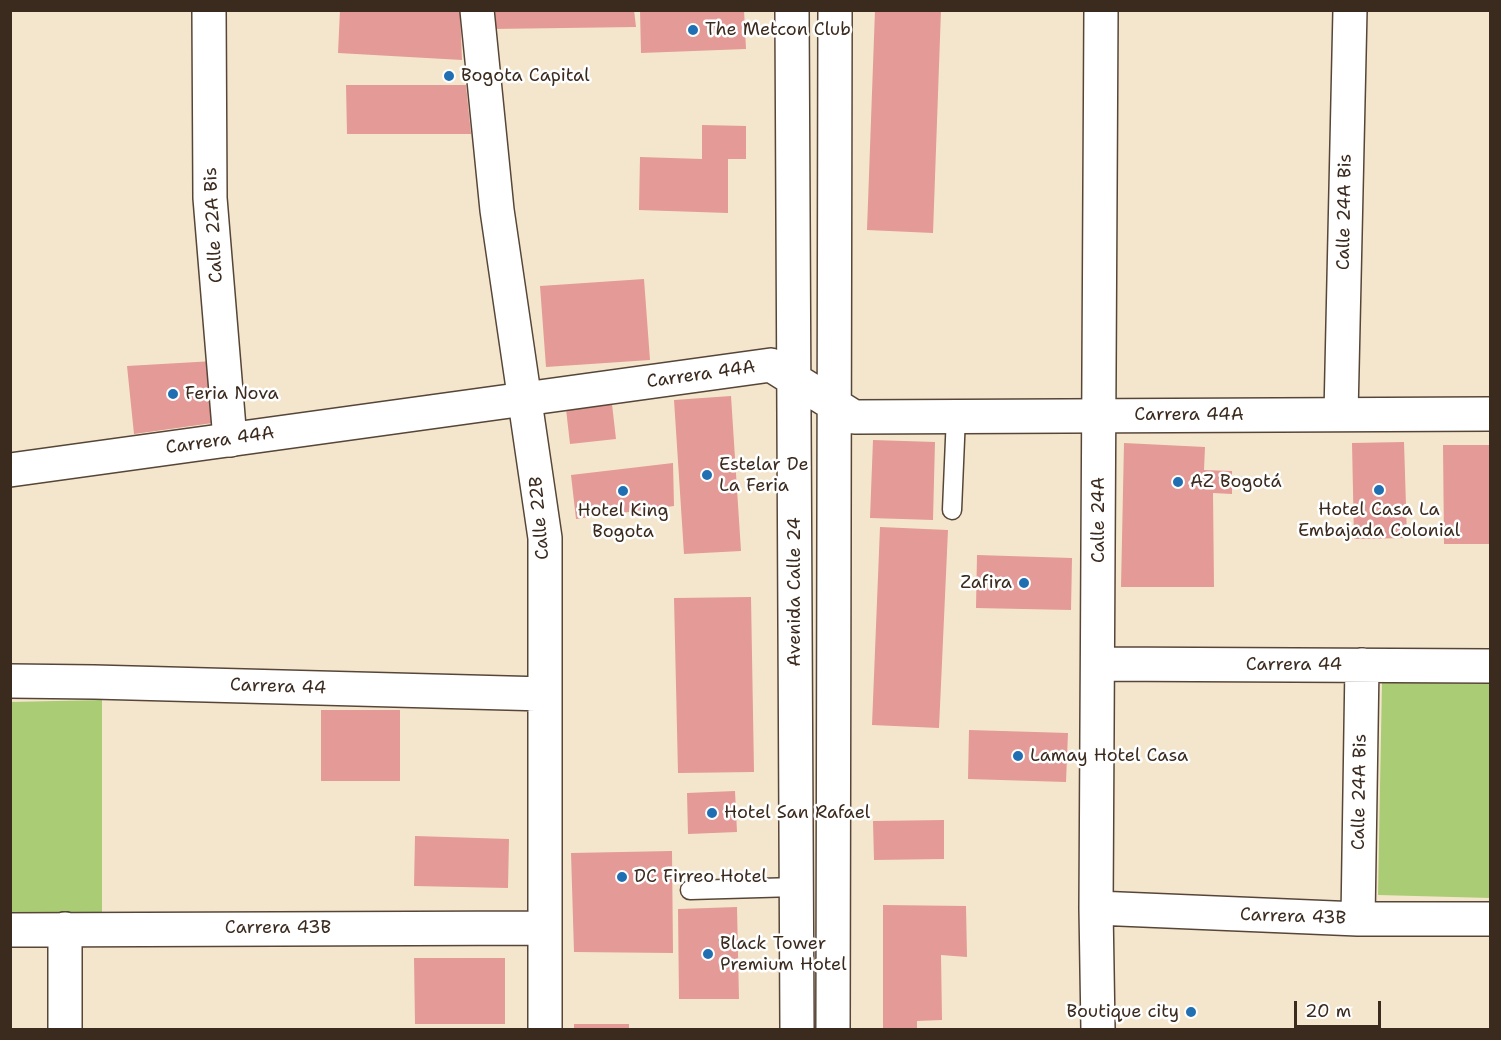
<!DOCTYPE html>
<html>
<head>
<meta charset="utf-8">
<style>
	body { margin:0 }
	#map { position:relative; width:1501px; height:1040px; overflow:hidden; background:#f4e6cd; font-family:"Shantell Sans",sans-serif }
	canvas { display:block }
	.frame { position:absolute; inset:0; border:12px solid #3b2a1e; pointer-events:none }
	.scale { position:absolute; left:1294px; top:1001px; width:87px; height:27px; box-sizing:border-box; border:3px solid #3b2a1e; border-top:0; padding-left:8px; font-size:18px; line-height:21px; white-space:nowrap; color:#3b2a1e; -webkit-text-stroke:4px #fff; paint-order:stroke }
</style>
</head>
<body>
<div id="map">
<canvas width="1501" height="1040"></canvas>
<div class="frame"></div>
<div class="scale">20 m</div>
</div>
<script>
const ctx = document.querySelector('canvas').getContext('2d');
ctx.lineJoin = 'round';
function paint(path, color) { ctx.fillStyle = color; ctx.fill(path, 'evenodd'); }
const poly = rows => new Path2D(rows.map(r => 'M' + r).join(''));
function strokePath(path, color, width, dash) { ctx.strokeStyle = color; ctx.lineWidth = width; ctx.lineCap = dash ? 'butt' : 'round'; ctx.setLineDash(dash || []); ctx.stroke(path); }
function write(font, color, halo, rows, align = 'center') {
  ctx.font = font + ' "Shantell Sans",sans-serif'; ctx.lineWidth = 5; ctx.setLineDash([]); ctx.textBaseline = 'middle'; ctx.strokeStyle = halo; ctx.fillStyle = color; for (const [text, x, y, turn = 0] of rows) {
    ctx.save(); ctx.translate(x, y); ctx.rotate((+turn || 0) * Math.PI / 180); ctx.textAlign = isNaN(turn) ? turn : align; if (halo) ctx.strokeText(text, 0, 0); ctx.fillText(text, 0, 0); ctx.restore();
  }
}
paint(poly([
	[1382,682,1490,684,1490,898,1378,895],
	[102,700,102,916,11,916,10,702]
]), '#aacc74');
paint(poly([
	[340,10,460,10,462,60,338,53],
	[489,10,634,10,636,27,491,29],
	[640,10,744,10,746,49,641,53],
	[875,10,941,10,933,233,867,230],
	[346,85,466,85,471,134,347,134],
	[702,125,746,126,746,159,728,159,728,213,639,210,640,157,702,159],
	[644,279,650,360,546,367,540,286],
	[214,361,220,422,134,434,127,366],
	[731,396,741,551,684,554,674,400],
	[612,404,616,439,570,444,566,409],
	[873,440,935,442,933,520,870,518],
	[1404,442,1407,538,1354,539,1352,443],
	[1124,443,1205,447,1204,470,1232,471,1232,494,1213,493,1214,587,1121,587],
	[1443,445,1490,445,1490,544,1444,544],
	[673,463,674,506,576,519,571,475],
	[880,527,948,530,939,728,872,725],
	[977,555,1072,558,1071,610,976,608],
	[751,597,754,772,678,773,674,598],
	[321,710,400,710,400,781,321,781],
	[969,730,1068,733,1066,782,968,779],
	[735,791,737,832,688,834,687,793],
	[944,820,944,859,874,860,873,821],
	[415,836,509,839,508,888,414,886],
	[672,851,673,953,574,952,571,853],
	[883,905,966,906,967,957,941,955,942,1020,917,1021,917,1029,883,1029],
	[737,907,739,999,679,999,678,909],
	[414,958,505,958,505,1024,415,1024],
	[574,1024,629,1024,629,1029,574,1029]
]), '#e49a96');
const lane = poly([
	[952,510,956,416],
	[690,890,796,887]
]);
const street = poly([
	[209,10,210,198,230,440],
	[477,10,497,210,545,538,545,1030],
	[1341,414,1350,10],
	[1098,664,1490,666],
	[10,681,94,682,545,694],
	[1096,908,1358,919,1490,919],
	[1358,919,1362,665],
	[65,929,65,1030],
	[10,930,545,928],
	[1098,1030,1096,908,1101,10]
]);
const secondary = poly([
	[792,10,797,1030],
	[10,470,771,365,854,417,1490,414],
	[833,1030,835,10]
]);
strokePath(lane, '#574638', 21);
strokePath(street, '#574638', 36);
strokePath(secondary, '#574638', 36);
strokePath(lane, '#fff', 18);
strokePath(street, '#fff', 33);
strokePath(secondary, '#fff', 33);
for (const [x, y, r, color] of [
	[693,30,6,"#1f6fb2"],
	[449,76,6,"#1f6fb2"],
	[173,394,6,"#1f6fb2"],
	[707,475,6,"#1f6fb2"],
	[1178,482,6,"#1f6fb2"],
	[1379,490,6,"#1f6fb2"],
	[623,491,6,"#1f6fb2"],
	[1024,583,6,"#1f6fb2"],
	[1018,756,6,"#1f6fb2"],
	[712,813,6,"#1f6fb2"],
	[622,877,6,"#1f6fb2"],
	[708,954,6,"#1f6fb2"],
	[1191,1012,6,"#1f6fb2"]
]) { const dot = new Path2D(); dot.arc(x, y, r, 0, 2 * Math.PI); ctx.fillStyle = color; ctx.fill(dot); strokePath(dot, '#fff', 2); }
write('18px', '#3b2a1e', '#fff', [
	["The Metcon Club",705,30],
	["Bogota Capital",461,76],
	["Feria Nova",185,394],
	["Estelar De",719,465],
	["La Feria",719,486],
	["AZ Bogotá",1190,482],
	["Hotel Casa La",1379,510,"center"],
	["Embajada Colonial",1379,531,"center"],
	["Hotel King",623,511,"center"],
	["Bogota",623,532,"center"],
	["Zafira",1012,583,"right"],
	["Lamay Hotel Casa",1030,756],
	["Hotel San Rafael",724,813],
	["DC Firreo Hotel",634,877],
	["Black Tower",720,944],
	["Premium Hotel",720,965],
	["Boutique city",1179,1012,"right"]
], 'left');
write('18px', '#3b2a1e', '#fff', [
	["Calle 24A Bis",1345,212,-89],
	["Calle 22A Bis",214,225,-93],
	["Carrera 44A",701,375,-8],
	["Carrera 44A",1189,415],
	["Carrera 44A",220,441,-8],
	["Calle 22B",540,518,-95],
	["Calle 24A",1099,520,-90],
	["Avenida Calle 24",795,592,-90],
	["Carrera 44",1294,665],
	["Carrera 44",278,687,2],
	["Calle 24A Bis",1360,792,-89],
	["Carrera 43B",1293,917,2],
	["Carrera 43B",278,928]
]);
</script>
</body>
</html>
